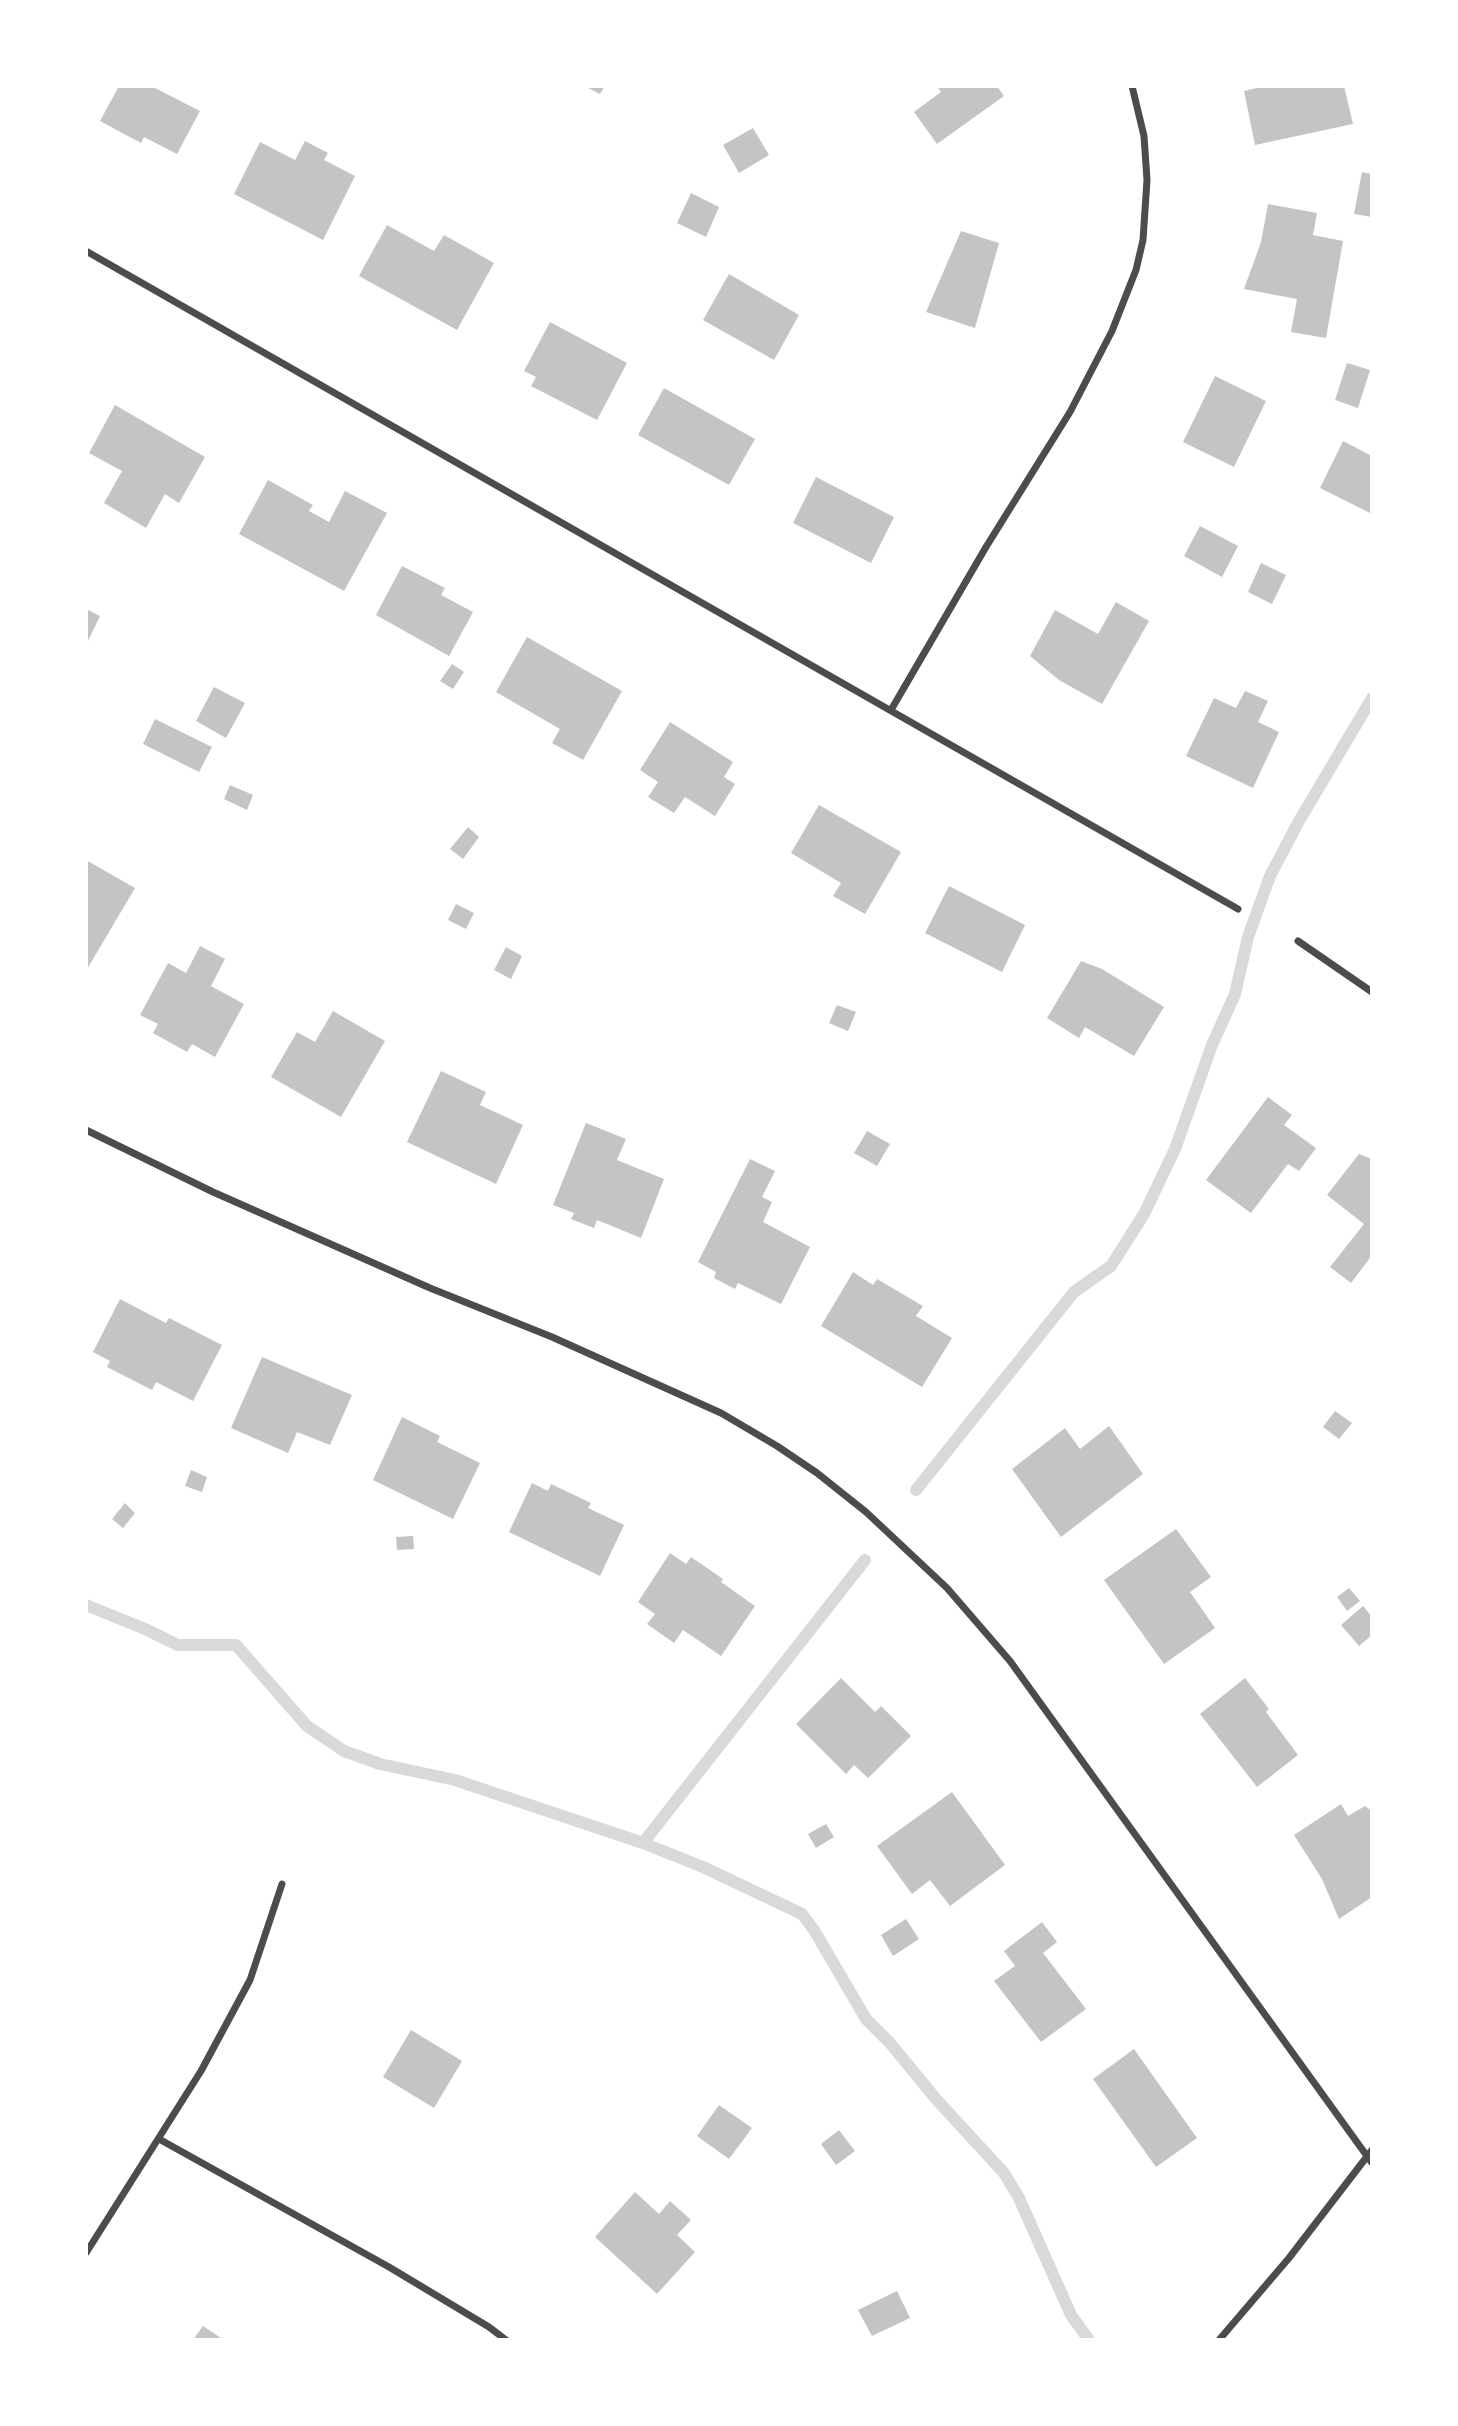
<!DOCTYPE html>
<html>
<head>
<meta charset="utf-8">
<style>
	body { margin:0 }
	#map { position:relative; width:1458px; height:2426px; overflow:hidden; background:#fff; font-family:"Open Sans",sans-serif }
	canvas { display:block }
	.frame { position:absolute; inset:0; border:88px solid #fff; pointer-events:none }
</style>
</head>
<body>
<div id="map">
<canvas width="1458" height="2426"></canvas>
<div class="frame"></div>
</div>
<script>
const ctx = document.querySelector('canvas').getContext('2d');
ctx.lineJoin = 'round';
const poly = rows => new Path2D(rows.map(r => 'M' + r).join(''));
function strokePath(path, color, width, dash) { ctx.strokeStyle = color; ctx.lineWidth = width; ctx.lineCap = dash ? 'butt' : 'round'; ctx.setLineDash(dash || []); ctx.stroke(path); }
function paint(path, color) { ctx.fillStyle = color; ctx.fill(path, 'evenodd'); }
strokePath(poly([
	[916,1490,1074,1292,1111,1266,1144,1214,1175,1149,1212,1045,1235,994,1248,937,1270,876,1299,821,1372,698],
	[86,1605,145,1629,178,1645,236,1645,307,1726,344,1751,380,1764,455,1780,643,1843,703,1867,802,1914,814,1930,866,2019,890,2043,936,2099,1004,2173,1019,2198,1071,2315,1089,2340],
	[643,1843,865,1560]
]), '#d9d9d9', 12);
paint(poly([
	[119,86,151,86,200,111,177,154,144,137,141,143,100,121],
	[584,86,605,86,600,94],
	[937,86,997,86,1004,96,937,144,914,112,941,92],
	[1257,86,1344,86,1353,124,1255,145,1244,91,1257,88],
	[753,128,769,155,739,173,723,145],
	[305,141,328,153,324,160,355,176,323,240,234,194,260,142,295,160],
	[1362,172,1372,174,1372,217,1354,214],
	[691,193,719,207,706,237,677,223],
	[1268,204,1317,213,1313,235,1343,241,1326,338,1291,332,1297,299,1244,289,1261,242],
	[387,225,434,251,444,235,494,263,457,330,359,276],
	[961,231,999,243,975,328,926,312],
	[729,274,799,315,774,360,703,320],
	[550,322,627,363,597,420,531,386,536,377,524,371],
	[1347,363,1370,370,1358,408,1335,400],
	[1215,376,1266,401,1234,467,1183,442],
	[664,388,755,439,729,485,638,435],
	[115,405,205,457,179,503,165,494,146,528,104,503,122,471,89,453],
	[1343,441,1372,456,1372,514,1320,488],
	[816,477,894,517,871,563,793,523],
	[268,480,313,505,309,511,329,522,345,491,387,513,344,591,239,534],
	[1200,526,1238,546,1222,577,1184,556],
	[1261,563,1286,575,1272,604,1248,592],
	[402,566,445,588,441,595,473,612,449,656,376,615],
	[1116,602,1149,621,1102,704,1059,680,1030,656,1055,610,1098,634],
	[86,609,100,616,86,645],
	[527,637,622,691,583,760,552,743,560,729,496,692],
	[452,664,464,672,453,689,440,681],
	[214,687,245,703,226,738,196,721],
	[1245,691,1268,701,1258,722,1279,732,1253,788,1186,756,1214,698,1236,708],
	[155,719,212,747,199,772,143,744],
	[670,722,733,762,724,777,735,784,715,816,685,797,674,813,648,797,658,782,640,770],
	[230,785,253,795,247,810,224,799],
	[819,805,901,852,865,914,833,896,841,883,791,853],
	[468,827,479,837,463,859,450,849],
	[86,860,135,888,86,971],
	[949,886,1025,925,1002,972,925,933],
	[456,904,474,913,466,929,448,920],
	[200,946,225,959,211,986,244,1004,215,1057,192,1044,187,1052,153,1033,158,1024,140,1015,168,963,186,973],
	[506,947,522,956,511,979,494,970],
	[1081,961,1102,969,1164,1007,1134,1056,1085,1027,1079,1038,1047,1018],
	[837,1005,856,1012,848,1031,829,1023],
	[333,1011,385,1041,341,1117,271,1077,297,1032,315,1042],
	[441,1071,486,1092,480,1105,523,1125,496,1184,407,1142],
	[1268,1097,1292,1115,1284,1125,1316,1148,1299,1171,1288,1164,1251,1213,1206,1180],
	[586,1123,626,1139,617,1160,664,1179,641,1238,597,1220,594,1228,571,1219,574,1213,553,1205],
	[867,1131,890,1144,877,1166,854,1153],
	[1359,1154,1372,1159,1372,1259,1370,1258,1351,1283,1330,1267,1364,1224,1327,1195],
	[750,1159,775,1171,762,1197,772,1202,763,1222,810,1247,781,1304,738,1283,735,1289,714,1278,716,1272,698,1262],
	[853,1272,873,1285,877,1279,923,1306,916,1316,952,1338,922,1387,821,1326],
	[120,1299,166,1323,169,1318,222,1345,193,1401,156,1382,152,1390,107,1367,110,1361,93,1352],
	[262,1357,352,1395,330,1445,297,1432,288,1453,231,1428],
	[1335,1411,1352,1423,1339,1439,1323,1427],
	[402,1417,440,1436,437,1442,480,1463,453,1519,373,1480],
	[1109,1426,1143,1474,1061,1537,1012,1469,1065,1428,1080,1449],
	[191,1470,207,1477,202,1492,185,1486],
	[532,1483,548,1491,551,1484,591,1503,588,1508,624,1525,600,1576,509,1532],
	[125,1503,135,1513,123,1528,112,1519],
	[1176,1529,1211,1577,1190,1592,1215,1628,1164,1664,1104,1580],
	[413,1536,414,1549,397,1550,396,1537],
	[670,1553,686,1564,691,1557,723,1579,721,1582,755,1606,721,1656,683,1630,674,1643,647,1624,655,1614,638,1602],
	[1349,1588,1360,1601,1347,1611,1337,1597],
	[1363,1606,1372,1617,1372,1635,1359,1646,1341,1625],
	[841,1678,875,1712,881,1706,911,1736,868,1778,854,1765,846,1774,796,1724],
	[1245,1678,1269,1709,1266,1712,1298,1755,1257,1787,1200,1714],
	[952,1792,1005,1865,950,1906,930,1880,912,1894,877,1846],
	[1341,1804,1348,1816,1365,1806,1372,1811,1372,1897,1339,1919,1322,1879,1294,1835],
	[826,1824,834,1837,816,1848,808,1834],
	[906,1919,919,1939,893,1956,881,1935],
	[1042,1922,1057,1942,1043,1953,1086,2009,1041,2042,994,1981,1015,1966,1004,1951],
	[411,2030,462,2061,434,2108,383,2077],
	[1134,2049,1197,2138,1156,2167,1093,2079],
	[719,2105,752,2128,729,2159,697,2136],
	[839,2130,855,2151,836,2165,821,2144],
	[635,2192,659,2214,670,2201,691,2220,677,2235,695,2252,657,2294,595,2237],
	[897,2291,910,2318,872,2336,858,2310],
	[203,2326,224,2340,193,2340]
]), '#c4c4c4');
strokePath(poly([
	[86,251,1238,909],
	[891,710,986,547,1070,412,1112,331,1136,270,1143,240,1147,180,1144,136,1132,86],
	[1298,941,1372,992],
	[86,1130,213,1192,430,1288,552,1337,721,1413,777,1446,817,1473,866,1512,947,1588,1010,1661,1372,2163],
	[159,2139,389,2267,489,2327,506,2340],
	[86,2253,201,2071,250,1980,282,1884],
	[1219,2340,1289,2258,1372,2150]
]), '#4c4c4c', 7);
</script>
</body>
</html>
